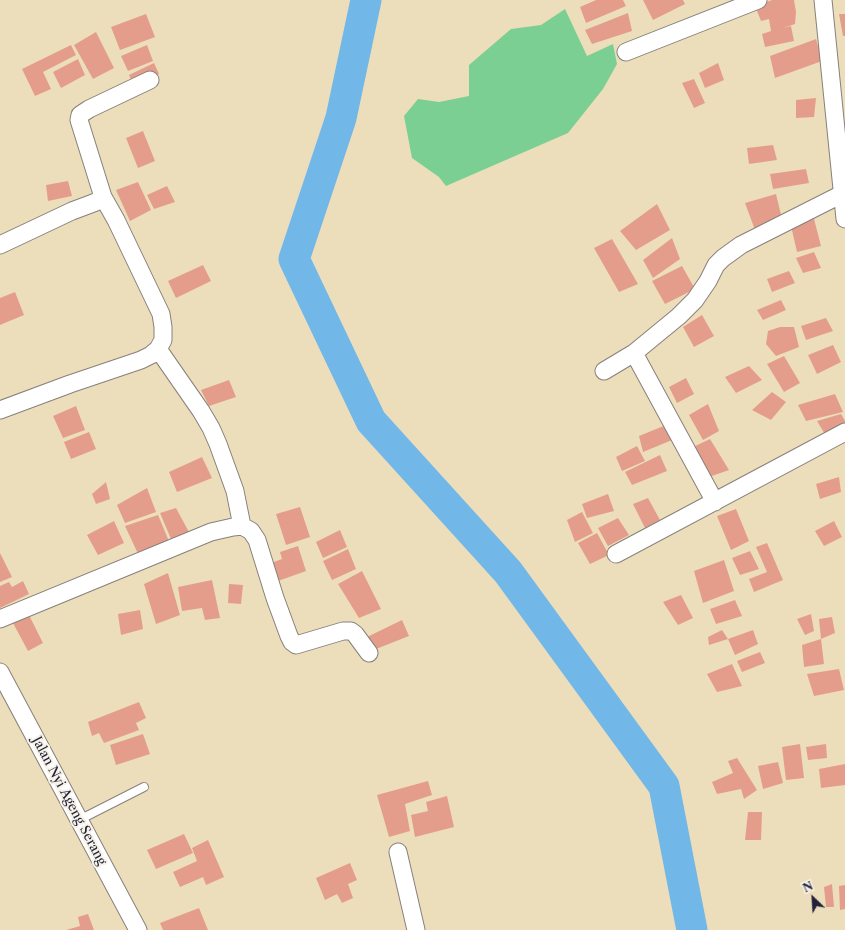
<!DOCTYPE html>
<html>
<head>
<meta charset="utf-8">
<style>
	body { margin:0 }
	#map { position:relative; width:845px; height:930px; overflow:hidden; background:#ecdebb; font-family:"Libre Caslon Text",serif }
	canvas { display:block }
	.north { position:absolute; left:793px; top:878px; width:40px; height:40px; -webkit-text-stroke:3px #f7f3e8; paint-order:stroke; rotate:335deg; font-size:11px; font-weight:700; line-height:16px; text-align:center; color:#22223b }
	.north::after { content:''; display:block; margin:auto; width:14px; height:18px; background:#22223b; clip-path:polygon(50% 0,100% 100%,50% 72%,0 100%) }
</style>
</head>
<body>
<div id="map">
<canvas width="845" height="930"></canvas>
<div class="north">N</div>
</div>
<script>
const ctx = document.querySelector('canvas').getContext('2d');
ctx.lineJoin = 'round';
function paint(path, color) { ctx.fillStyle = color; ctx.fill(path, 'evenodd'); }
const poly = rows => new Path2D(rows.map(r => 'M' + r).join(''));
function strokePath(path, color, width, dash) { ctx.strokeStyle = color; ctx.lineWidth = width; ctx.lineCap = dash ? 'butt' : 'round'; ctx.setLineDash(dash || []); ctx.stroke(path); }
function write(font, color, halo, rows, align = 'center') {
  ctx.font = font + ' "Libre Caslon Text",serif'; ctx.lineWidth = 4; ctx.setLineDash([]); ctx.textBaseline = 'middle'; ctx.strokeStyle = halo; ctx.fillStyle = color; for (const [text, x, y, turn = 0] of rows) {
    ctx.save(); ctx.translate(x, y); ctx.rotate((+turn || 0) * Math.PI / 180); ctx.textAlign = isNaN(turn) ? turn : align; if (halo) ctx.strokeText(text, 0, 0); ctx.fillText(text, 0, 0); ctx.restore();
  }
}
paint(poly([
	[565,9,587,56,613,44,617,64,603,89,568,133,446,186,439,177,412,158,404,116,418,99,439,102,469,96,469,65,511,29,541,25]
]), '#7ccf92');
strokePath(poly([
	[366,0,341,118,294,259,371,421,508,572,664,786,692,930]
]), '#71b7e8', 31);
paint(poly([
	[596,0,623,0,626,6,586,23,580,7],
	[643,0,683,0,685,4,653,20],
	[772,0,794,0,796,12,795,24,783,28,791,26,794,41,765,47,762,34,771,31,769,19,761,21,755,6],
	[628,13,632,31,592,44,585,30],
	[146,14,155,37,120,50,111,27],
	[839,14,845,14,845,36,843,36],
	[96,32,114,68,93,79,74,45],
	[816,39,822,61,775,78,770,56],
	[71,45,76,55,43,72,51,89,35,96,22,69],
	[147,45,153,61,128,71,121,56],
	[78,59,85,75,61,88,53,72],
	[154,63,159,74,134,86,129,75],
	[718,63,724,80,705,88,699,73],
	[694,79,705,103,694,108,682,83],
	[816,98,814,117,796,118,796,100],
	[143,131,155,161,138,168,126,138],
	[773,145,777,160,749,164,747,148],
	[806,169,809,183,773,189,770,174],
	[68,181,72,196,48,201,46,185],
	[138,182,151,210,130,221,116,190],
	[167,186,175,202,154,209,147,195],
	[776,194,782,219,755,230,745,203],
	[657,204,670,230,636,250,620,231],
	[813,215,821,246,797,252,791,226],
	[672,238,680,259,653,278,643,260],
	[612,239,638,284,619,292,594,248],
	[814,252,821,268,803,273,796,258],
	[203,265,211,281,176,298,168,281],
	[682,266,695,289,665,304,652,281],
	[789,271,795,283,772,292,767,279],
	[15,292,24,315,0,325,0,298],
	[781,300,786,310,763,320,757,310],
	[702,315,714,336,694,347,683,327],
	[826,318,833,331,806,340,801,326],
	[780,327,794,327,799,347,776,356,766,344,768,331],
	[833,345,841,362,817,374,808,355],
	[784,356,800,383,784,392,767,364],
	[749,366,762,380,736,393,725,377],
	[686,378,694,394,677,403,669,387],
	[229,380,236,397,209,406,201,390],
	[772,392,786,402,771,420,752,410],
	[835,394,843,412,806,421,798,405],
	[708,404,719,431,703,440,689,415],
	[76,406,85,430,63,438,53,416],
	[841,414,845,421,845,428,826,436,817,421],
	[671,423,677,438,643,452,639,436],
	[89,432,96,449,71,459,64,442],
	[710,439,729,470,706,478,691,448],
	[637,446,645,461,622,471,616,457],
	[660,455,667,471,632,485,625,472],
	[202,457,212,478,177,492,169,472],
	[839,477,841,492,820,499,816,484],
	[106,482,110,499,96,504,92,494],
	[147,488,156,512,125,523,117,505],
	[608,494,614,511,587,518,582,504],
	[648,498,660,520,645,528,633,504],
	[300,507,310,537,286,545,276,514],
	[176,508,189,532,171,539,160,513],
	[736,509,749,541,731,550,717,516],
	[582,512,593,533,575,542,567,520],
	[158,515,171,546,140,558,125,526],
	[618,518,629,535,608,546,598,528],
	[114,521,124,543,98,555,87,535],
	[834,521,842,537,824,546,815,531],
	[340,530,347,547,323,558,316,542],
	[597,533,609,555,590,564,578,543],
	[767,543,783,580,754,592,749,579,767,572,756,547],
	[298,546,306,571,278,581,271,563,282,559,280,552],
	[348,549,356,569,332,580,323,561],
	[750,551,759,569,740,575,732,558],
	[0,553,12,577,0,582],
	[724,560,734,591,703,603,694,571],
	[362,571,381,609,359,618,338,584],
	[168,573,180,615,156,624,144,584],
	[212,580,220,618,205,620,202,608,182,611,178,587],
	[23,581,29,594,0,608,0,586,9,582,12,587],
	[229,584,243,585,241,604,228,603],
	[681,595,693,618,678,625,663,602],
	[735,600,742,616,716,624,710,609],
	[140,610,143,629,121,635,118,614],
	[811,614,814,631,805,635,797,619],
	[29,615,43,643,28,651,13,623],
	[832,617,835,633,821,639,819,619],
	[402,620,409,636,371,651,365,638],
	[722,630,728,639,709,645,708,637],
	[753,630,758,644,735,655,728,639],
	[821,639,824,664,804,667,802,645],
	[760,652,765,663,742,672,737,661],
	[732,664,742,686,717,692,707,674],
	[839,669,844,690,814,696,807,674],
	[139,702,146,718,136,723,139,730,104,743,99,733,92,736,88,722],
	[143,734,150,754,116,765,110,745],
	[800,744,804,778,786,780,782,747],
	[826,744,827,758,808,760,806,747],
	[737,758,757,790,744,799,741,789,717,794,712,782,733,773,728,761],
	[778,762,783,783,763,789,758,766],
	[845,764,845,785,821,788,819,769],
	[428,781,432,795,405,804,410,831,389,837,377,795],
	[447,796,454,827,415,837,411,815,428,811,426,802],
	[748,812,762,812,761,840,745,840],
	[184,834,193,853,156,869,147,850],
	[208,840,224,877,206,885,203,877,180,887,173,872,197,861,192,848],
	[350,863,357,880,348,884,353,898,342,903,337,894,325,900,316,878],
	[832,884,834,907,826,907,824,887],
	[845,885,845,909,840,910,839,886],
	[199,908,208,930,163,930,160,923],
	[88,914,94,930,66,930,80,926,78,917]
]), '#e59d8b');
const service = poly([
	[79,820,144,787]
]);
const minor = poly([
	[823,0,845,219],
	[626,52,758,0],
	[103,197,79,120,80,115,89,109,150,80],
	[0,245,72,211,96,202,103,197,116,220,161,314,163,327,163,340,158,349,151,355,141,360,70,384,0,410],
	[158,349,201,411,211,428,218,444,235,491,242,526],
	[604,371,634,353],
	[715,502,634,353,679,316,695,300,708,281,716,265,723,258,741,245,842,194],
	[616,554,845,432],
	[0,619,211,532,233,527,242,526,251,531,257,540,275,598,289,636,292,642,296,645,343,631,351,631,355,634,369,653],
	[0,672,138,930],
	[398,852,416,930]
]);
strokePath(service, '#87807b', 10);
strokePath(minor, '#87807b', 19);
strokePath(service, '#fff', 8);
strokePath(minor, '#fff', 17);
write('13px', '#22223b', '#f7f3e8', [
	["Jalan Nyi Ageng Serang",69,801,62]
]);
</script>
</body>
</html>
